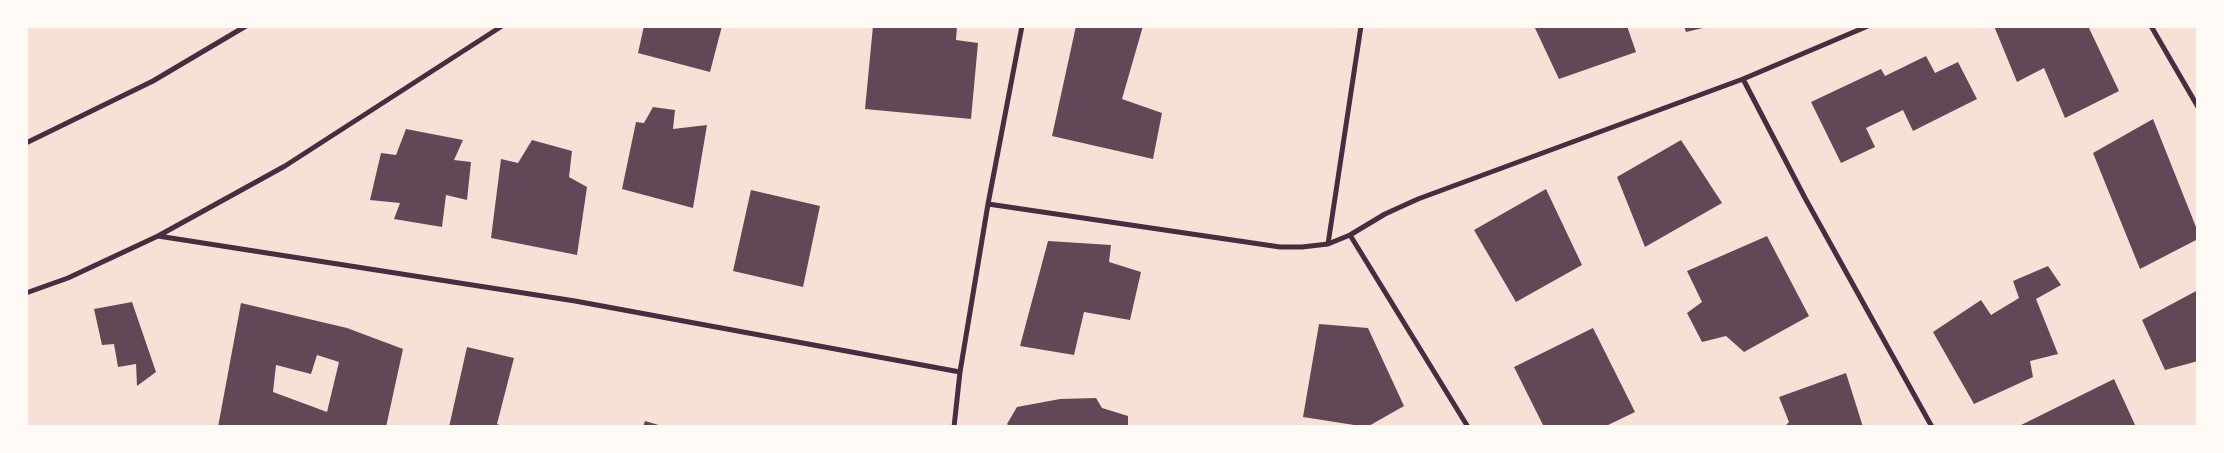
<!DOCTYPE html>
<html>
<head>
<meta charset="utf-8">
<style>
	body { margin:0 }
	#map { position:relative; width:2224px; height:453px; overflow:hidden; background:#f7e1d7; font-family:"Golos Text",sans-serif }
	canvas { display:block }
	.frame { position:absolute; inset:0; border:28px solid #fffaf5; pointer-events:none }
</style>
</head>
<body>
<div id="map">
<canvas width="2224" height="453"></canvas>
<div class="frame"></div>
</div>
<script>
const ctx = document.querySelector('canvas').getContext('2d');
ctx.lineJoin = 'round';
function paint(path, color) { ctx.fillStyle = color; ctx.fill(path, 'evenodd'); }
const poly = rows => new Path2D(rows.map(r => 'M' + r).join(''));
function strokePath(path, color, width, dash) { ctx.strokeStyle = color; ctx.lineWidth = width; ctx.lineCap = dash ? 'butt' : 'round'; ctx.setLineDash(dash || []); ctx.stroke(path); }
paint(poly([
	[644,26,722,26,710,72,638,53],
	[873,26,957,26,956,40,978,43,971,119,865,109],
	[1076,26,1143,26,1122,99,1162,113,1153,159,1052,136],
	[1534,26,1627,26,1636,52,1559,79],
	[1684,26,1707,26,1707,27,1686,32],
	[1994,26,2088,26,2119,91,2065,118,2044,68,2017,82],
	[1926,56,1935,73,1958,62,1977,99,1913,131,1903,110,1866,128,1875,147,1841,163,1811,102,1881,69,1885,76],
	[653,107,675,110,673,129,707,125,693,208,622,189,636,122,644,123],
	[2153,119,2198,232,2198,239,2140,269,2093,153],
	[406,129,463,140,454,160,471,162,467,200,446,195,442,227,394,219,400,203,370,200,381,153,396,155],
	[532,140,572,151,569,177,587,187,577,255,491,238,501,159,518,163],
	[1681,140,1722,203,1645,247,1617,177],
	[1546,189,1582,265,1516,302,1474,230],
	[751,190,820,206,803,287,733,271],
	[1767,236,1809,316,1744,352,1726,336,1702,342,1687,313,1702,302,1687,271],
	[1048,241,1111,245,1109,262,1141,272,1130,320,1084,312,1074,355,1020,346],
	[2048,266,2061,285,2036,299,2058,354,2030,361,2033,377,1974,404,1933,332,1981,300,1991,315,2019,298,2013,281],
	[2198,290,2198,361,2165,370,2142,320],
	[132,302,156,372,137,386,136,364,118,367,114,344,102,345,94,309],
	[241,303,347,328,403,349,386,427,218,427],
	[317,355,339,362,327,412,273,392,276,365,311,374],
	[1319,324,1368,328,1404,406,1367,427,1303,417],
	[1593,328,1635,412,1604,427,1544,427,1514,367],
	[467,347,514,358,497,424,505,427,449,427],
	[1846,373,1863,427,1784,427,1789,422,1779,397],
	[2114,379,2136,427,2017,427],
	[1096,398,1102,408,1128,416,1128,427,1010,427,1007,424,1017,407,1060,399],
	[645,421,662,426,662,427,643,427]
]), '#644757');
strokePath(poly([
	[2151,26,2198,107],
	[1743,79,1805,198,1932,427],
	[26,143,153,81,246,26],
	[988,204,1280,247,1302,247,1328,244,1350,235,1385,214,1418,199,1743,79,1868,26],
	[1350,235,1468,427],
	[158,236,575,301,960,372],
	[1328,244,1361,26],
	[26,293,68,278,158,236,285,166,502,26],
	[954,427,960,372,988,204,1022,26]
]), '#4a2c40', 5);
</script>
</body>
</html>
